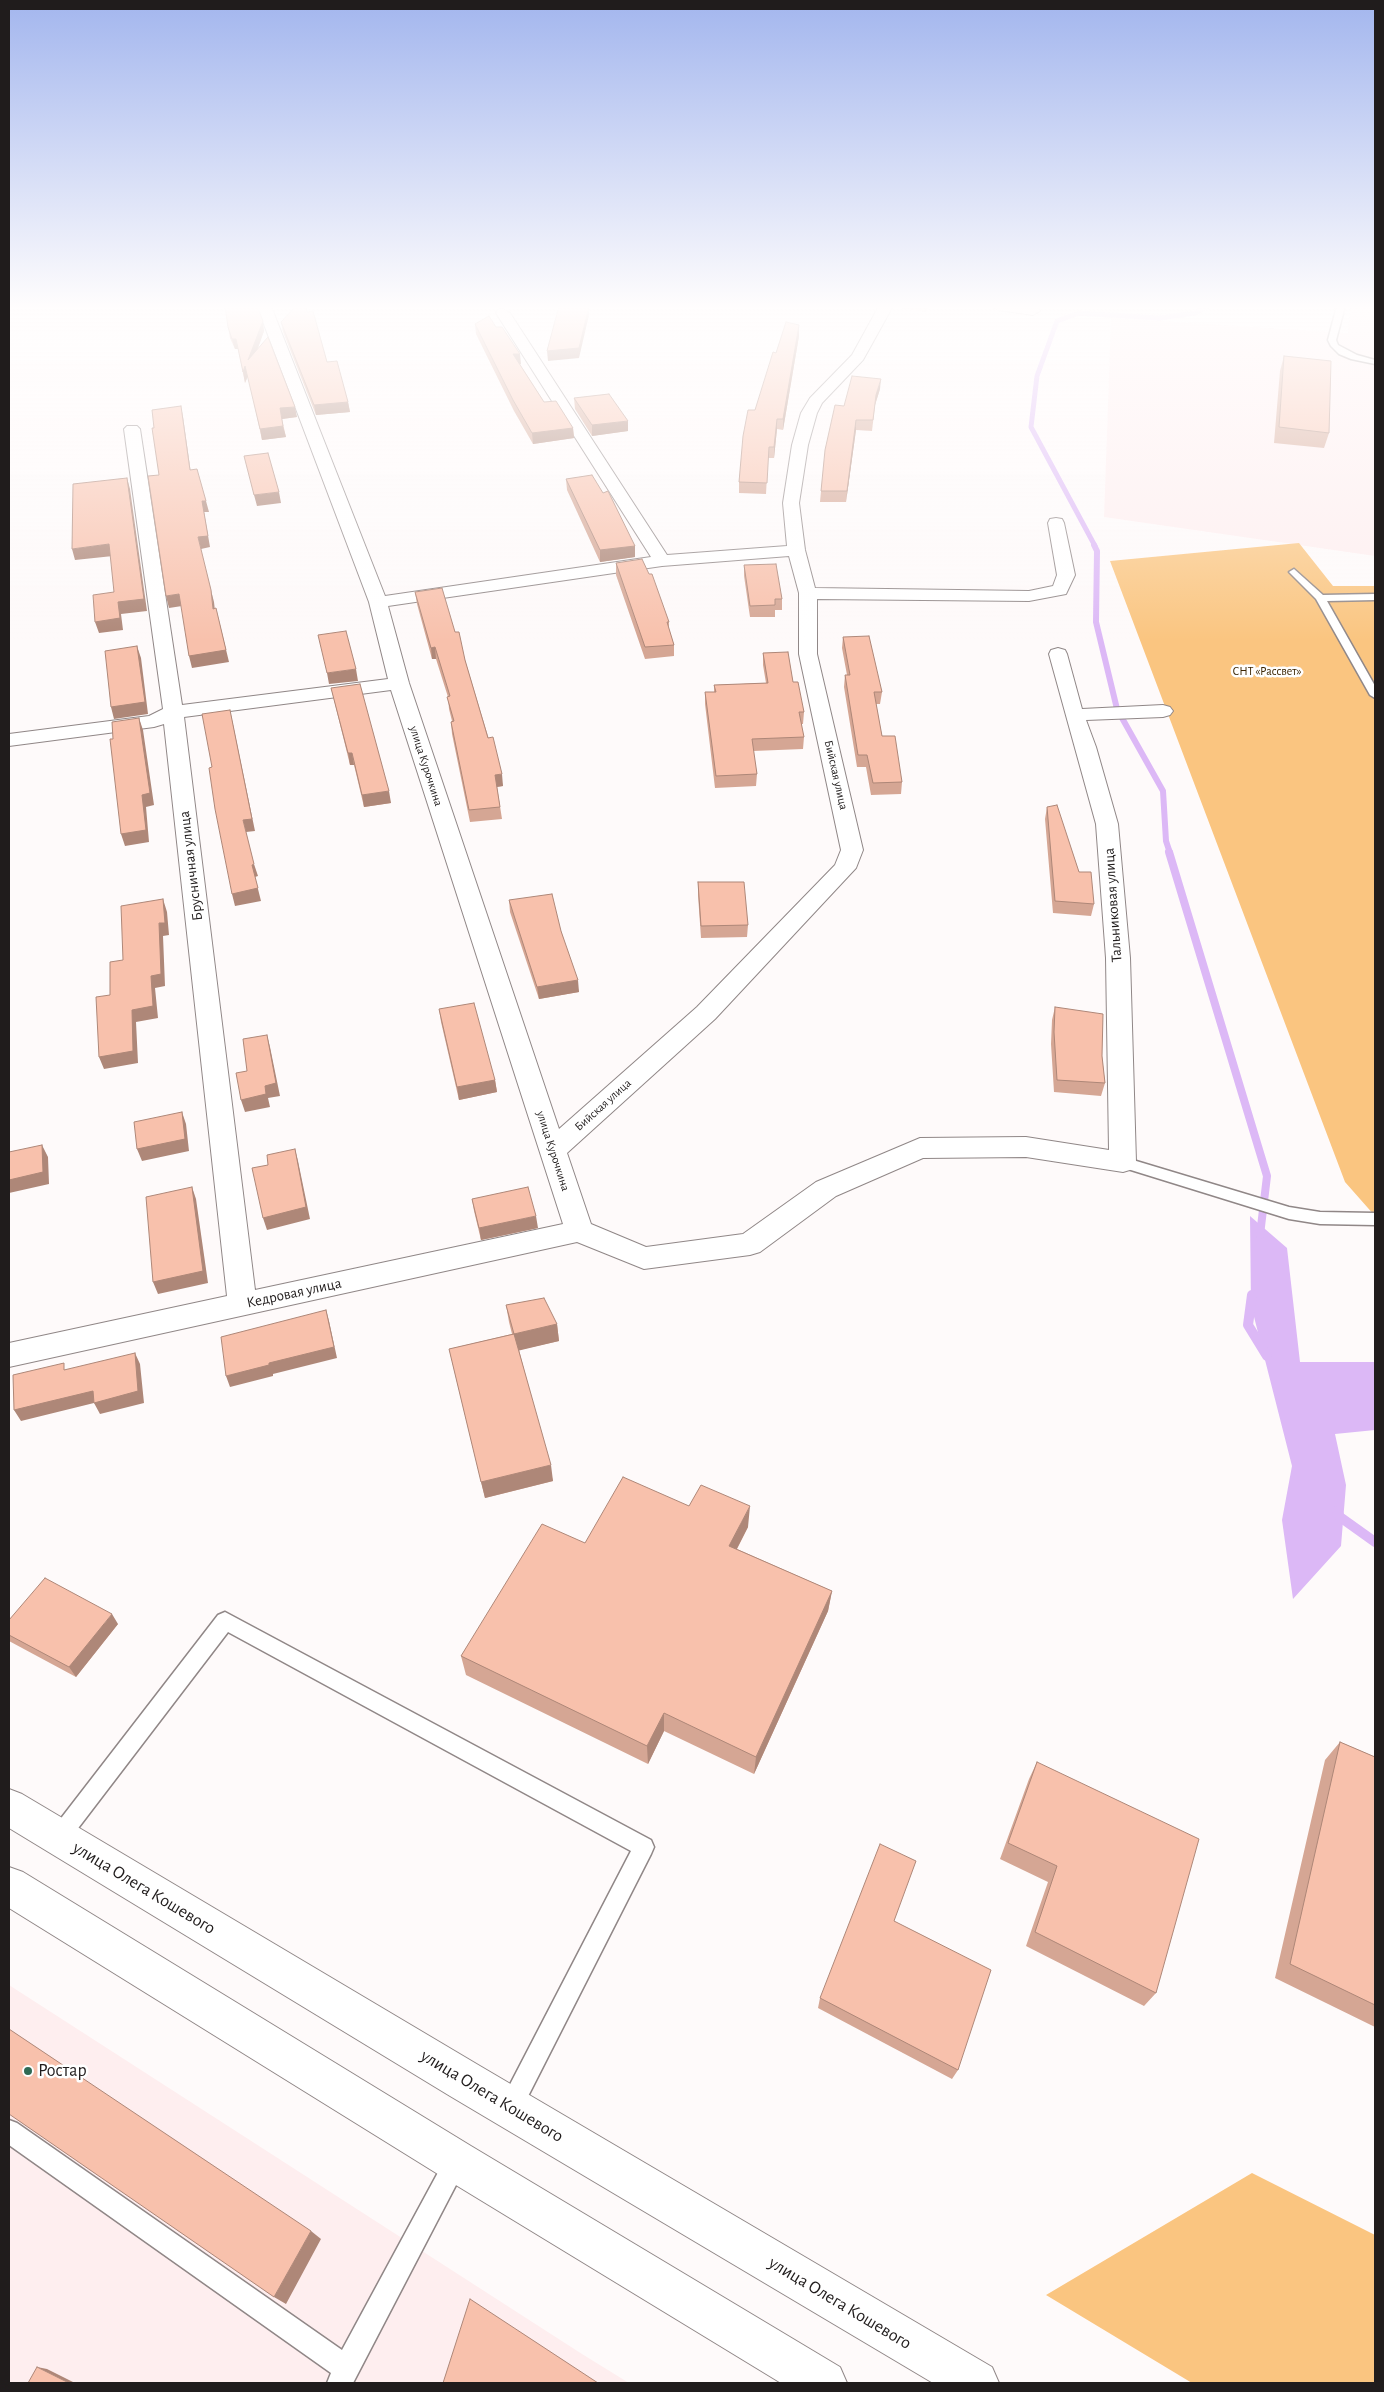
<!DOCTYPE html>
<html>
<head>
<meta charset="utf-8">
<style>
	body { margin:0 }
	#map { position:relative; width:1384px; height:2392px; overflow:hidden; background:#fefafa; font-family:"Alegreya Sans",sans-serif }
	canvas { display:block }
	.frame { position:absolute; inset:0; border:10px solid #201c1c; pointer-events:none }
</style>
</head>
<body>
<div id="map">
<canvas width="1384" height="2392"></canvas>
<div class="frame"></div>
</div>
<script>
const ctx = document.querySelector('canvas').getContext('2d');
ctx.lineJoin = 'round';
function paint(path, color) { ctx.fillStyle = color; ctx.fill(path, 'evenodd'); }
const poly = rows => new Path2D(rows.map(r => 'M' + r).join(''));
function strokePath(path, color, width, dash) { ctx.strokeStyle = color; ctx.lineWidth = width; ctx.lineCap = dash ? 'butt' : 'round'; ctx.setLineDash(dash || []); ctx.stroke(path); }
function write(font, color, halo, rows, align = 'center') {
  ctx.font = font + ' "Alegreya Sans",sans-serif'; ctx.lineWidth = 5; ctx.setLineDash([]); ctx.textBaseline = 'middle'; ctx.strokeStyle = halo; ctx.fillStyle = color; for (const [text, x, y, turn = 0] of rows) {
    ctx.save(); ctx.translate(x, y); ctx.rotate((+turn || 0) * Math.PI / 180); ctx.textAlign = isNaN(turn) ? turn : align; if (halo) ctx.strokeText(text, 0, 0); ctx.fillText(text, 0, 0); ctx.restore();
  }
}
paint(poly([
	[1351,306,1375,306,1375,556,1104,517,1111,318,1348,333],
	[9,1985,582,2354,629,2383,9,2383]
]), '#feeeef');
paint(poly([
	[1299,543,1333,586,1375,586,1375,1216,1345,1182,1110,561],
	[1252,2173,1375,2235,1375,2383,1192,2383,1046,2295]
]), '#fac580');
paint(poly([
	[1250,1216,1287,1248,1300,1362,1375,1362,1375,1430,1335,1434,1346,1485,1341,1546,1293,1599,1282,1520,1292,1466,1251,1305]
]), '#dcb8f6');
strokePath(poly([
	[1095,546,1031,427,1037,376,1057,321,1079,313,1159,318,1195,313,1208,306]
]), '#dcb8f6', 5);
strokePath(poly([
	[1094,545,1097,551,1096,622,1117,709,1163,791,1166,841,1170,853]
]), '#dcb8f6', 6);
strokePath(poly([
	[1169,852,1267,1176,1260,1235]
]), '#dcb8f6', 8);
strokePath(poly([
	[1252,1295,1248,1325,1267,1356],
	[1337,1511,1340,1517,1375,1542]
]), '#dcb8f6', 10);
const lane = poly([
	[1337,306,1345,306,1336,340,1338,345,1357,355,1375,360,1375,364,1351,359,1339,354,1331,346,1328,340,1337,306],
	[1294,569,1323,595,1375,594,1375,600,1327,601,1375,686,1375,698,1370,695,1316,599,1289,572,1294,569],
	[1123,1157,1289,1207,1320,1212,1375,1213,1375,1225,1320,1224,1289,1219,1118,1166,1116,1162,1118,1158,1123,1157],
	[225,1612,651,1840,654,1847,651,1854,519,2114,511,2117,503,2114,500,2106,503,2098,631,1851,228,1632,66,1844,59,1847,52,1844,49,1837,52,1830,218,1615,225,1612],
	[9,2120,17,2123,342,2350,448,2154,456,2150,464,2154,468,2162,353,2383,327,2383,331,2373,9,2145,9,2120]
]);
const street = poly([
	[257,306,271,306,385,596,651,557,496,313,498,310,503,309,510,313,667,555,787,546,783,503,792,445,801,413,810,398,852,355,879,306,893,306,863,360,822,403,817,413,808,445,799,503,805,550,815,588,1029,591,1053,586,1057,575,1048,523,1050,519,1056,518,1062,519,1064,523,1075,575,1066,594,1029,601,817,599,817,654,863,850,856,868,715,1019,567,1153,591,1224,646,1247,743,1234,816,1182,920,1138,1026,1137,1109,1150,1106,958,1096,824,1049,654,1051,650,1058,648,1065,650,1067,654,1082,709,1163,705,1170,707,1173,711,1170,715,1163,717,1086,720,1096,747,1118,824,1130,958,1136,1162,1133,1169,1123,1172,1026,1157,923,1158,836,1196,760,1252,750,1255,644,1269,577,1242,9,1367,9,1343,227,1296,164,724,154,727,9,746,9,734,149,716,163,709,124,429,127,426,137,426,140,429,182,705,388,679,369,602,257,306],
	[789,556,799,593,799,654,841,850,835,865,697,1007,559,1129,409,683,388,606,662,566,789,556],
	[391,690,563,1224,255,1290,184,717,391,690],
	[991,306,1028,306,1038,308,1040,311,1033,315,998,310,991,306]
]);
const primary = poly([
	[9,1789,22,1794,480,2066,992,2367,999,2383,933,2383,450,2096,9,1828,9,1789],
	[9,1867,23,1872,471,2146,840,2367,847,2383,781,2383,441,2176,9,1908,9,1867]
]);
strokePath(lane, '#908787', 3);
strokePath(street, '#908787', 2);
strokePath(primary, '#908787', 2);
paint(lane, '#fff');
paint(street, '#fff');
paint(primary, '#fff');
paint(poly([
	[224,306,257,306,264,331,258,348,297,417,282,419,286,437,262,440,248,376,245,383,238,349,235,349,230,338,225,310],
	[894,306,930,306,925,312,895,307],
	[281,322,327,362,348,402,350,412,316,415,283,332],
	[475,324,521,364,520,364,544,402,573,428,574,438,533,444,514,411,476,334],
	[799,325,799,336,783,430,777,429,774,458,768,458,766,494,739,493,739,482,755,410,776,353],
	[1284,356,1329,433,1324,448,1274,443,1280,371],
	[880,389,875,405,872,431,856,430,846,502,820,502,821,491,844,406],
	[574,398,628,431,592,436,575,409],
	[566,479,635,546,635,557,600,562,567,490],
	[616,563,669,622,669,629,674,645,674,656,645,659,616,575],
	[744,565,782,599,782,610,775,610,775,617,750,617,744,576],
	[415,592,455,632,465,660,503,786,497,787,502,819,470,822,452,734,451,722,452,721,449,709,448,697,436,659,432,659,417,604],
	[843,637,882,692,880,704,876,704,882,736,902,782,901,794,871,795,866,767,857,767,844,687,845,675,847,675,842,648],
	[763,653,793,682,804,712,803,724,801,724,804,737,803,749,753,751,757,774,756,786,715,788,705,704,705,692,714,692,714,685,766,683,763,665],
	[331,688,391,803,364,807,354,765,350,765],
	[1047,807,1094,904,1091,916,1053,913,1045,819],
	[698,882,748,925,747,937,701,938,698,895],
	[509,900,561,931,579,992,539,999,510,912],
	[1055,1007,1102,1056,1105,1083,1101,1096,1054,1092,1051,1044,1052,1020],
	[439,1009,495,1080,497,1092,459,1100,441,1022],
	[472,1199,538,1228,481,1240,474,1211],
	[506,1305,557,1324,559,1341,519,1350,553,1481,485,1498,449,1349,512,1334,509,1322],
	[689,1506,748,1527,737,1549,832,1591,828,1611,754,1774,664,1731,648,1764,466,1675,461,1656,585,1543],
	[9,1620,118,1624,76,1677,9,1641],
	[1340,1742,1375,1757,1375,2027,1275,1978,1325,1760],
	[1037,1762,1156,1993,1144,2006,1026,1946,1048,1882,1000,1859,1029,1779],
	[894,1921,958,2070,952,2079,818,2008,820,1998]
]), '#d5a694');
paint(poly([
	[589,306,589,315,579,358,548,361,547,351],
	[925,306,930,306,925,312],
	[263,321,264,331,250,370,248,360],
	[799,325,799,336,783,430,783,419],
	[232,339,236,339,238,349,235,349],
	[513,354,520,354,521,364,514,365],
	[245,366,248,376,245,383,243,372],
	[881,379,880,389,875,405,872,431,876,395],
	[348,402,350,412,316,415,314,405],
	[181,406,183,417,192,481,190,470],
	[295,407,297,417,282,419,280,408],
	[777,419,777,429,774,458,774,447],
	[856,420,856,430,846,502,847,491],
	[628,421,628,431,592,436,592,425],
	[283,426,286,437,262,440,260,429],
	[573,428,574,438,533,444,532,433],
	[127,478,130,489,147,611,121,614,123,630,99,633,95,622,118,602],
	[279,492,281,503,257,506,254,495],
	[202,501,206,501,209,512,204,512,210,547,201,549,198,537],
	[109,544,113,556,75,560,72,549],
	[635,546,635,557,600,562,600,550],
	[211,590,214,602,216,620,213,609],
	[179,594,182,606,169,608,166,596],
	[216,608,229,662,192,668,189,656],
	[137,646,141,658,148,714,114,719,111,707],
	[435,647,436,659,432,659,431,648],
	[356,669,358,681,329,684,327,673],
	[230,710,255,831,246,832,243,820],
	[139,718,143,730,154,805,146,807,149,842,125,846,121,834,142,795],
	[348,753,352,753,354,765,350,765],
	[502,774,503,786,496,787,495,775],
	[389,791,391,803,364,807,362,795],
	[254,864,258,876,255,877,261,901,235,906,232,894,252,865],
	[163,899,167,912,169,935,163,936,165,986,155,988,158,1018,136,1022,138,1063,104,1069,99,1057,132,1010,151,976],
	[578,980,579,992,539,999,537,987],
	[267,1035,270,1047,280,1096,268,1098,270,1107,245,1112,241,1100,265,1086],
	[495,1080,497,1092,459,1100,457,1087],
	[182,1112,186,1124,189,1151,142,1161,137,1149],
	[42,1145,48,1157,49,1184,9,1193,9,1180],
	[295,1149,298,1161,310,1219,267,1230,263,1218],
	[192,1187,196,1199,208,1283,158,1294,153,1282],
	[536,1216,538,1228,481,1240,479,1228],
	[326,1310,329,1321,337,1358,273,1374,273,1376,230,1387,226,1376,269,1363],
	[557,1324,559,1341,517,1351,514,1334],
	[135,1353,140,1364,144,1403,100,1414,94,1403,21,1421,14,1410],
	[551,1465,553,1481,485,1498,481,1482],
	[750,1506,748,1527,728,1566,729,1546],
	[832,1591,828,1611,754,1774,756,1757],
	[112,1614,118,1624,76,1677,69,1667],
	[664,1713,664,1731,648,1764,647,1746],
	[311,2231,321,2239,286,2304,274,2297],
	[37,2367,47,2369,75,2383,69,2383]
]), '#ae8778');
const building = poly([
	[225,306,257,306,263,321,248,360,268,337,295,407,280,408,283,426,260,429,245,366,243,372,236,339,232,339,228,327,225,306],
	[296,306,305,306,307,312,313,311,327,362,337,361,348,402,314,405,281,322,296,306],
	[559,306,589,306,579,348,547,351,559,306],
	[489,316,496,327,502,327,520,354,513,354,544,402,556,401,573,428,532,433,513,400,475,324,489,316],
	[786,322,799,325,783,419,777,419,774,447,769,447,767,483,739,482,743,436,748,410,755,410,773,352,776,353,786,322],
	[1284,356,1331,361,1329,433,1279,427,1284,356],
	[852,376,881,379,876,395,873,420,856,420,847,491,821,491,825,450,835,405,844,406,852,376],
	[609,394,628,421,592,425,574,398,609,394],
	[181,406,190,470,197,469,206,501,202,501,208,536,198,537,211,590,213,609,216,608,226,650,189,656,179,594,166,596,148,476,159,475,152,428,154,428,152,410,181,406],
	[268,453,279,492,254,495,244,456,268,453],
	[592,475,603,493,608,491,635,546,600,550,566,479,592,475],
	[127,478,144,599,118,602,120,618,95,622,93,595,114,592,109,544,72,549,73,484,127,478],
	[642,559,649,574,652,574,669,622,667,622,674,645,645,647,616,563,642,559],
	[776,564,782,599,775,599,775,605,750,606,744,565,776,564],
	[442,588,455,632,459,632,465,660,488,738,493,737,502,774,495,775,500,807,469,810,451,722,454,721,447,697,450,696,435,647,431,648,415,592,442,588],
	[346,631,356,669,327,673,318,635,346,631],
	[869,636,882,692,874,692,882,736,895,736,902,782,873,783,867,755,858,755,845,675,850,675,843,637,869,636],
	[137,646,145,702,111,707,105,651,137,646],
	[788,652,793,682,798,682,804,712,799,712,804,737,752,739,757,774,716,776,705,692,716,692,714,685,768,683,763,653,788,652],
	[360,684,389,791,362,795,352,753,348,753,331,688,360,684],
	[230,710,252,819,243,820,254,864,252,865,258,888,232,894,215,809,209,768,212,767,202,714,230,710],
	[139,718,150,793,142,795,146,830,121,834,110,739,113,739,112,722,139,718],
	[1057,805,1079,872,1091,872,1094,904,1055,901,1047,807,1057,805],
	[698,882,744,882,748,925,701,926,698,882],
	[552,894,561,931,578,980,537,987,509,900,552,894],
	[163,899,165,923,159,923,161,974,151,976,153,1006,132,1010,133,1051,99,1057,96,997,110,995,110,962,123,960,121,906,163,899],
	[474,1003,495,1080,457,1087,439,1009,474,1003],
	[1055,1007,1103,1014,1102,1056,1105,1083,1057,1080,1054,1032,1055,1007],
	[267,1035,276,1083,265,1086,266,1094,241,1100,236,1073,247,1071,243,1039,267,1035],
	[182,1112,185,1139,137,1149,134,1122,182,1112],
	[42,1145,43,1172,9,1180,9,1152,42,1145],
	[295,1149,306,1207,263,1218,252,1168,268,1165,267,1155,295,1149],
	[192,1187,203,1271,153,1282,146,1197,192,1187],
	[528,1187,536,1216,479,1228,472,1199,528,1187],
	[544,1298,557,1324,514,1334,506,1305,544,1298],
	[326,1310,334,1347,269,1363,269,1365,226,1376,221,1337,326,1310],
	[514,1334,551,1465,481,1482,449,1349,514,1334],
	[135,1353,138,1391,94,1403,93,1391,14,1410,13,1375,64,1363,64,1370,135,1353],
	[623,1477,689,1506,701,1485,750,1506,729,1546,832,1591,756,1757,664,1713,647,1746,461,1656,542,1524,585,1543,623,1477],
	[45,1578,112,1614,69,1667,9,1635,9,1620,45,1578],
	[1340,1742,1375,1757,1375,2005,1290,1964,1340,1742],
	[1037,1762,1199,1839,1156,1993,1035,1932,1057,1866,1008,1843,1037,1762],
	[880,1844,916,1861,894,1921,991,1970,958,2070,820,1998,880,1844],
	[9,2029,311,2231,274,2297,9,2114,9,2029],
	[470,2299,598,2383,443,2383,470,2299],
	[37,2367,69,2383,28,2383,37,2367]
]);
paint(building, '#f8c1ac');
strokePath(building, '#ae8778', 1);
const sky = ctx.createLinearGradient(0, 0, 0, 641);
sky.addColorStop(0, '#a3b6ee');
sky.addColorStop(0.48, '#fffdfd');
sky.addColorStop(1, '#fffdfd00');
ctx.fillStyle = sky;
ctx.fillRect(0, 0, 1384, 641);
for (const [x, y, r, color] of [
	[28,2071,5,"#306a54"]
]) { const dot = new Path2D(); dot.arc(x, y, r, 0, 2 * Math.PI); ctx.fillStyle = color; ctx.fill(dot); strokePath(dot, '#fff', 2); }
write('12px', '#3b2502', '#fff', [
	["СНТ «Рассвет»",1267,671]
]);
write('12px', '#201c1c', '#fff', [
	["улица Курочкина",426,766,72],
	["Бийская улица",836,775,77],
	["Бийская улица",603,1105,-42],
	["улица Курочкина",553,1151,72]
]);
write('15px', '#201c1c', '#fff', [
	["Брусничная улица",191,866,-97],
	["Тальниковая улица",1113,905,-94],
	["Кедровая улица",294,1293,-12]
]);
write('18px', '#201c1c', '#fff', [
	["улица Олега Кошевого",144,1888,31],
	["улица Олега Кошевого",492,2096,31],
	["улица Олега Кошевого",840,2303,31]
]);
write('18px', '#201c1c', '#fff', [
	["Ростар",38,2071]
], 'left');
</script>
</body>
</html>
